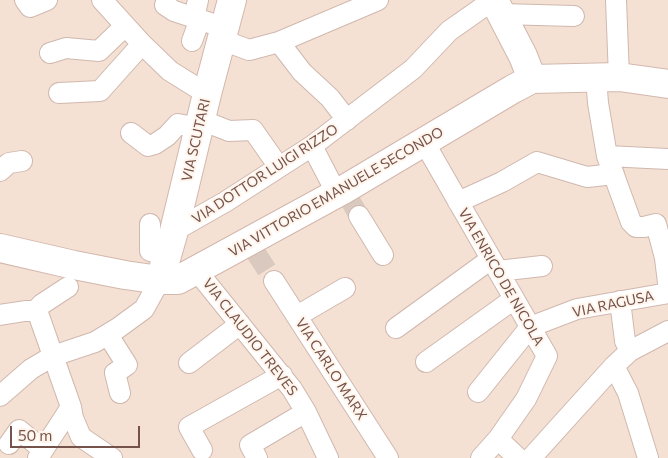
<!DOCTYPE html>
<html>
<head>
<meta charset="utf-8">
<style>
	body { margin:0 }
	#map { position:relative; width:668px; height:458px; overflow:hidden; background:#fcf0e5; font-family:Commissioner,sans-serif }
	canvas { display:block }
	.scale { position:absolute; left:10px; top:426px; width:130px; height:22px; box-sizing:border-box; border:2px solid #75534a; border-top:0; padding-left:6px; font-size:15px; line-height:18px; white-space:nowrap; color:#75534a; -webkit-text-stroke:4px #fff5ec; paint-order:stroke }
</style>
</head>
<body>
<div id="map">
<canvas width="668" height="458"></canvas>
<div class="scale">50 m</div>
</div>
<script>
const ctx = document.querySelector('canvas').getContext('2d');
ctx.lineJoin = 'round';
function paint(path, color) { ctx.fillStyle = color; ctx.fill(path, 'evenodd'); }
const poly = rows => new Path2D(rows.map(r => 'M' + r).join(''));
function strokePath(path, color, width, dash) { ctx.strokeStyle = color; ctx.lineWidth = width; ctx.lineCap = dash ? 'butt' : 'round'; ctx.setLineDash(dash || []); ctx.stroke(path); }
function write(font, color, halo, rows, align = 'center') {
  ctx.font = font + ' Commissioner,sans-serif'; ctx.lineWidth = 4; ctx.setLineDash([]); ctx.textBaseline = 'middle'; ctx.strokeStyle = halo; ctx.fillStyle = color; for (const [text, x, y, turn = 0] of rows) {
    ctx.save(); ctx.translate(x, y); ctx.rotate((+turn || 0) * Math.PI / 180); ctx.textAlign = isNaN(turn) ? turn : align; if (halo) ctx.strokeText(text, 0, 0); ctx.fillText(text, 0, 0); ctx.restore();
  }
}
paint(poly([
	[0,0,668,0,668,458,0,458]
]), '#f4e1d4');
strokePath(poly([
	[350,200,359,216],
	[256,253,274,281]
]), '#dac9be', 20, [20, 10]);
const street = poly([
	[25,0,30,7,47,0],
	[102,0,142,44,170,71,207,94],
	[616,0,619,77],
	[165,5,174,11,225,28],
	[501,14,574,16],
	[194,18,198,0],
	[222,40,249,50,279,42,378,0],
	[192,41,200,19],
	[279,42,302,72,330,98,347,120],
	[50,53,66,48,99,51,125,26],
	[596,77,598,103,607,156,631,222,636,227,644,227,656,224,665,258,668,283],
	[59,93,100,91,142,44],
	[201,120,229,131,253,130,279,167],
	[131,133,148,146,155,144,167,136,178,124,199,128],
	[424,142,547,356,526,399,498,439,518,458],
	[312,146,337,194],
	[607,156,668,159],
	[0,171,9,163,22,161],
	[458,202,502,182,537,162,587,177,614,174],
	[359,216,383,255],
	[150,224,150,251,167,255],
	[174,231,225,202,312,146,413,69,449,31,493,0],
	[197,271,292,389,306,412,328,458],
	[498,271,542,266],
	[274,281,388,458],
	[620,301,625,341,630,351],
	[35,311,42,304,68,287],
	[0,315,25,311,35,311,39,316,71,407,73,418,81,437,112,458],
	[297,316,345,288],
	[396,328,491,259],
	[108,335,127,365,115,373,120,393],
	[426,362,514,299],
	[189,363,240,324],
	[614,366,628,393,648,458],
	[478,392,530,327,577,309,668,293],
	[0,396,31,369,53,356,95,342,118,328,144,309,160,280],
	[9,444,19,430,42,449],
	[202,450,189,427,282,375],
	[38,458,71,407],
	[257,458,250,445,306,412],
	[481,458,498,439],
	[531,458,614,366,630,351,668,331]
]);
const secondary = poly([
	[494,0,523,56,532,79],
	[0,248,74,265,125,275,160,280,178,280,343,190,513,89,532,79,619,77,668,84],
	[160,280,174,231,207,94,232,0]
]);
strokePath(street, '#d0b8ae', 22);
strokePath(secondary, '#d3b7ac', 30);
strokePath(street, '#fff', 20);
strokePath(secondary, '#fff', 28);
write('14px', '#75534a', '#fff5ec', [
	["VIA SCUTARI",196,140,-77],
	["VIA DOTTOR LUIGI RIZZO",265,174,-33],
	["VIA VITTORIO EMANUELE SECONDO",336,192,-30],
	["VIA ENRICO DE NICOLA",501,277,60],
	["VIA RAGUSA",613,304,-12],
	["VIA CLAUDIO TREVES",250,337,52],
	["VIA CARLO MARX",331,369,57]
]);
</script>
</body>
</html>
